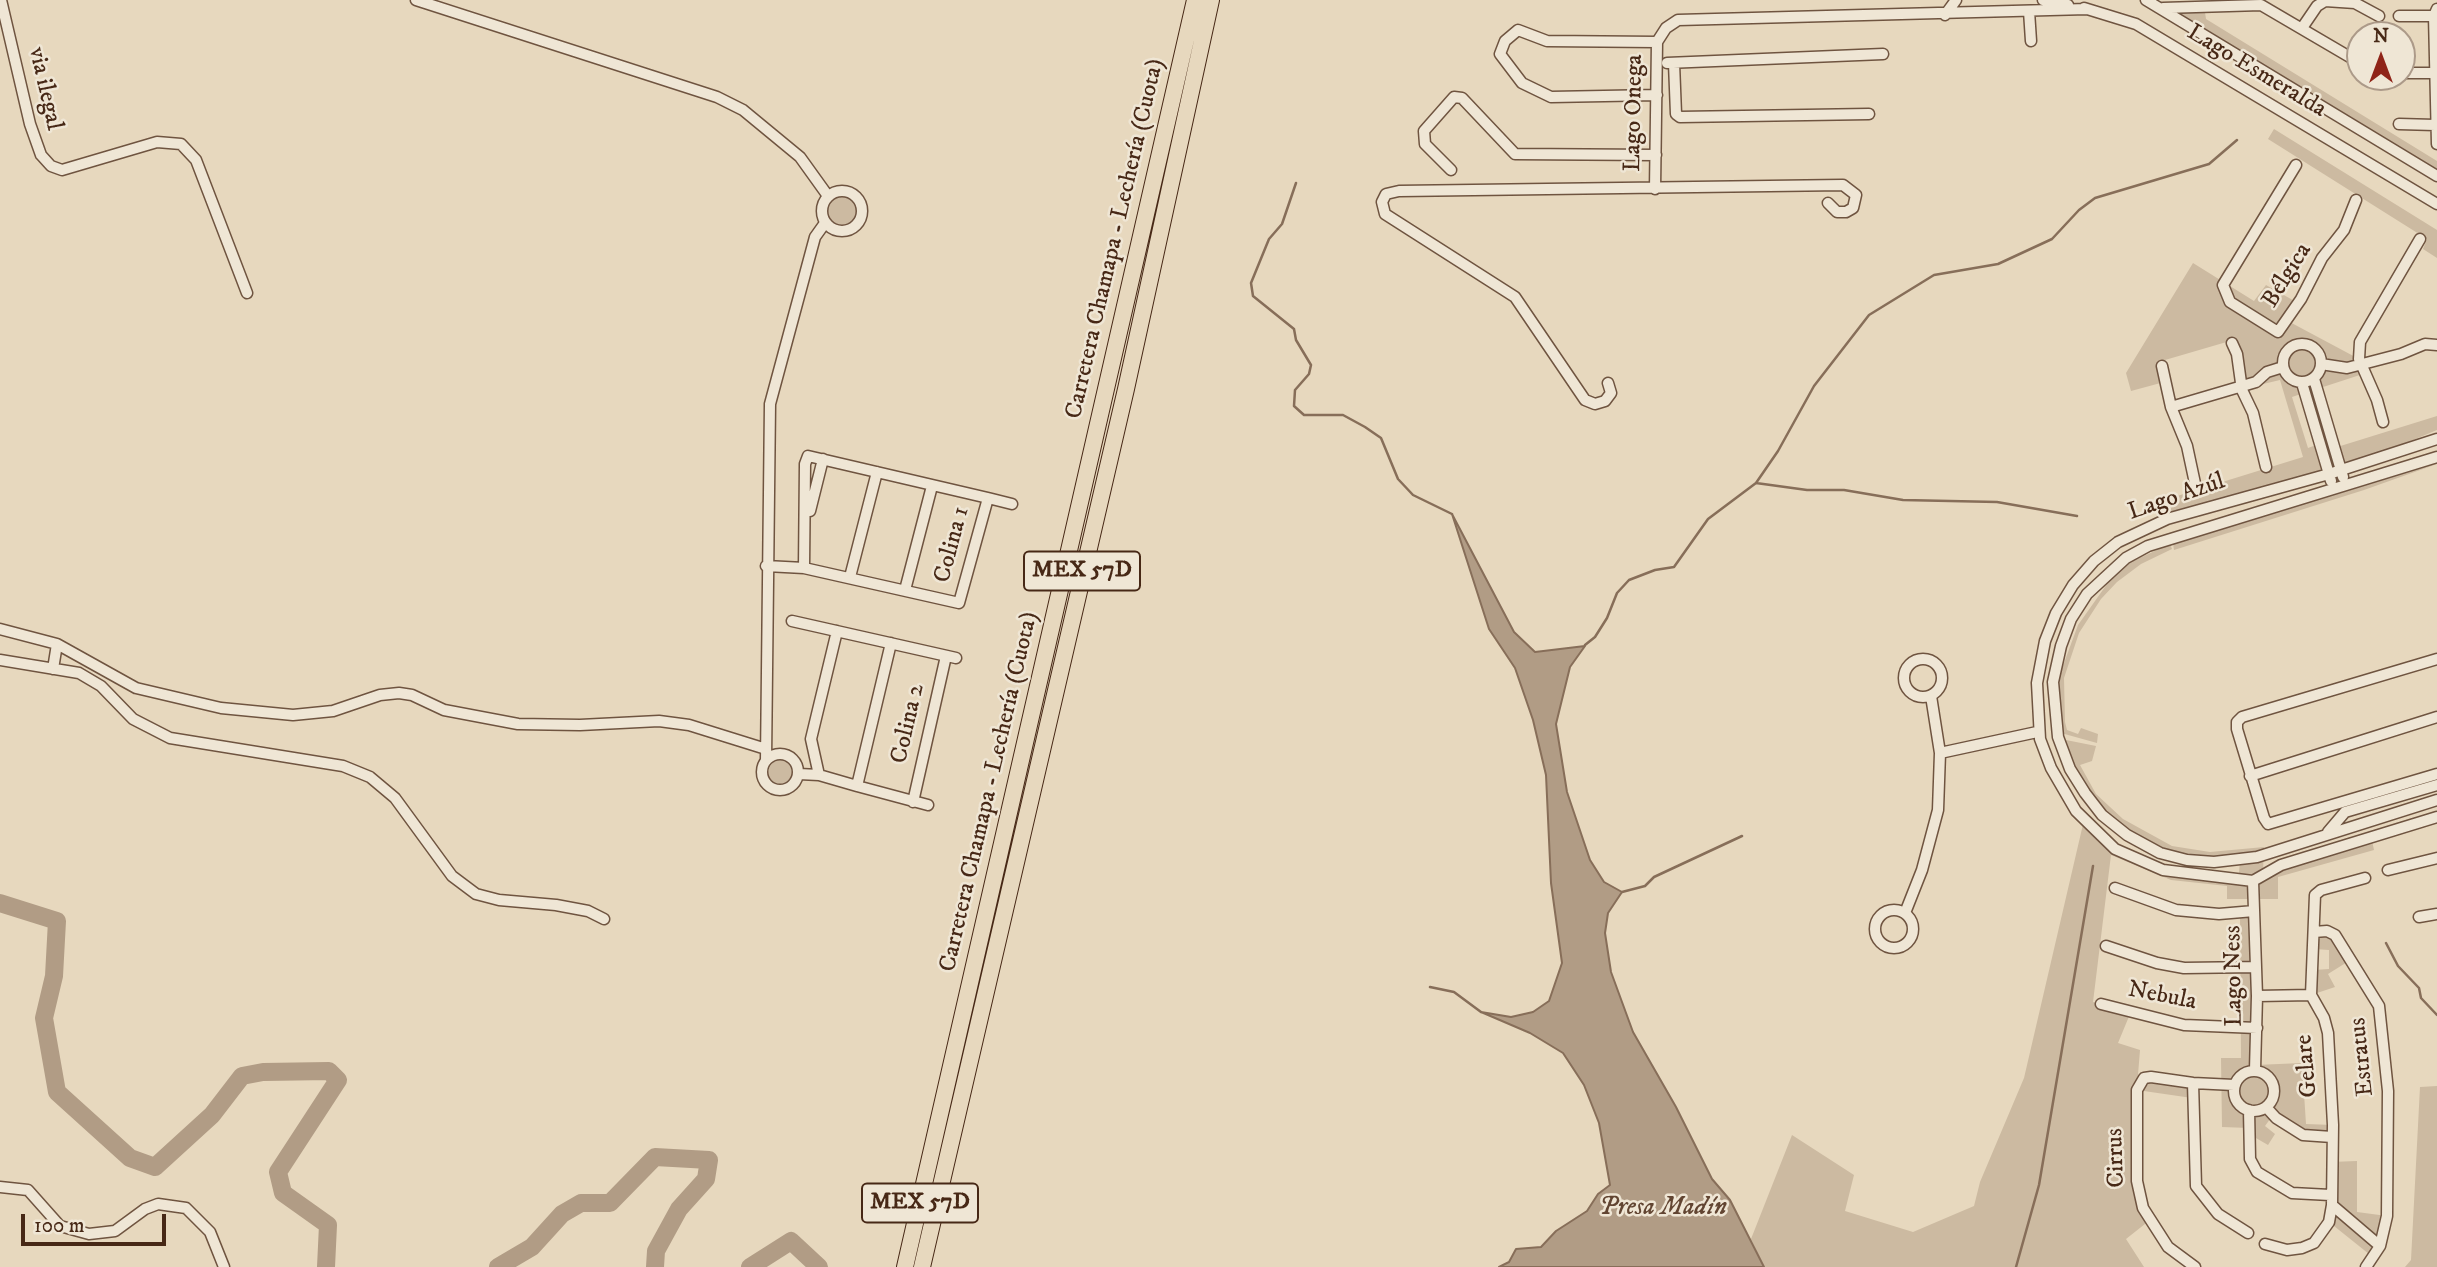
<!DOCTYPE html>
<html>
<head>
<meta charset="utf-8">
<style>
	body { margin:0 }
	#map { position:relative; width:2437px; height:1267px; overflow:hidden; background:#e7d8be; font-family:"IM FELL DW Pica",serif }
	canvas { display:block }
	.north { position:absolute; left:2346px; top:21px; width:70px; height:70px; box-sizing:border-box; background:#efe6d5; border:2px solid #ac9a89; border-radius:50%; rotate:0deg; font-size:19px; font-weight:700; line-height:28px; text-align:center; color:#472816 }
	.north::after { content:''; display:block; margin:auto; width:24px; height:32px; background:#8f2418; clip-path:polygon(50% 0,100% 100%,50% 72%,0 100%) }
	.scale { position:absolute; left:21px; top:1214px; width:145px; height:32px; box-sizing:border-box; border:4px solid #472816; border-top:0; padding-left:9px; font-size:21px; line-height:24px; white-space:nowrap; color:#472816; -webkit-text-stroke:5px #efe6d5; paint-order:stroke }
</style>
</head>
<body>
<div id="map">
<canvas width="2437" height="1267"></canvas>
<div class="north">N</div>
<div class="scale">100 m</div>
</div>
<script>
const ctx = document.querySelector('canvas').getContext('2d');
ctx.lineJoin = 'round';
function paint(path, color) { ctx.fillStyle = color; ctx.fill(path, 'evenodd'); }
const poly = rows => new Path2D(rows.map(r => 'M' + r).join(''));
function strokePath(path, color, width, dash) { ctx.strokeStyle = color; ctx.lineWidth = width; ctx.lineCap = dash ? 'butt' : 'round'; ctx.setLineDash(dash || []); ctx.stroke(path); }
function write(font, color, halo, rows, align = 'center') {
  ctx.font = font + ' "IM FELL DW Pica",serif'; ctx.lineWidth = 5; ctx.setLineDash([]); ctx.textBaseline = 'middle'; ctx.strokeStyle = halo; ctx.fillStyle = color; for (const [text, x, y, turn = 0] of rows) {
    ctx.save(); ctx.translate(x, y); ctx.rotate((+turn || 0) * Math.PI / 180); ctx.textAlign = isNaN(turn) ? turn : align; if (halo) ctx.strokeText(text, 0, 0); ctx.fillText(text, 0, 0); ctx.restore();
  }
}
paint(poly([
	[2204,6,2206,19,2437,161,2437,176,2165,10],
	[2274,129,2437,230,2437,258,2423,249,2427,239,2268,139],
	'827 211a15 15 0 1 1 30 0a15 15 0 1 1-30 0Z',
	[2193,263,2254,301,2266,285,2298,303,2286,320,2359,359,2366,373,2317,389,2332,440,2320,445,2329,474,2167,519,2161,501,2303,457,2280,380,2242,389,2230,341,2165,360,2162,366,2168,381,2131,391,2126,373],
	[2304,393,2319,444,2308,448,2292,397],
	[2437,416,2437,430,2341,470,2334,448],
	[2437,457,2437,464,2364,490,2174,550,2172,537],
	[2170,544,2172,549,2141,564,2117,582,2101,599,2079,633,2064,678,2065,722,2067,730,2078,734,2081,728,2098,734,2097,743,2061,733,2057,682,2078,625,2112,577,2133,561],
	[2061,739,2096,746,2092,761,2080,765,2096,794,2123,819,2172,846,2210,852,2264,847,2263,872,2371,836,2374,850,2278,877,2278,899,2227,899,2227,886,2171,880,2111,855,2093,1002,2130,1014,2118,1043,2140,1050,2137,1087,2144,1078,2193,1083,2192,1098,2137,1090,2137,1181,2150,1220,2126,1239,2144,1267,1764,1267,1751,1239,1792,1135,1854,1175,1845,1211,1913,1232,1974,1206,1980,1182,2024,1078,2084,820,2094,831,2144,863,2241,878,2239,873,2240,860,2164,851,2144,842,2107,815,2076,775],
	'768 774a15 15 0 1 1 30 0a15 15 0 1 1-30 0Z',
	[2254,911,2256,1065,2302,1063,2306,1124,2333,1125,2332,1137,2314,1137,2273,1115,2265,1126,2275,1134,2268,1145,2249,1134,2249,1128,2222,1127,2221,1058,2241,1058,2240,913],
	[2327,931,2352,959,2328,974,2335,987,2311,995,2314,970,2329,969,2329,950,2314,949,2314,932],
	[2437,1086,2437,1267,2405,1267,2411,1260,2420,1087],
	[2357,1161,2357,1212,2387,1216,2374,1258,2329,1222,2331,1162]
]), '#ccbaa1');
const water = poly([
	[1452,514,1514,632,1535,652,1585,646,1570,667,1556,724,1567,792,1590,860,1604,882,1622,892,1608,913,1605,933,1611,972,1633,1032,1676,1107,1712,1179,1730,1200,1764,1267,1499,1267,1509,1262,1516,1249,1541,1247,1556,1231,1587,1211,1598,1194,1610,1185,1599,1123,1584,1085,1563,1053,1530,1033,1481,1012,1511,1017,1533,1012,1549,1001,1562,963,1551,883,1546,775,1533,720,1515,668,1489,629,1452,514]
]);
paint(water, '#b19c85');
strokePath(water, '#876e59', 2);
strokePath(poly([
	[1296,183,1282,224,1269,239,1251,283,1253,296,1294,329,1296,340,1311,365,1309,374,1295,390,1294,406,1304,415,1343,415,1365,427,1381,438,1398,479,1413,495,1452,514],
	[1756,483,1807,490,1844,490,1903,500,1997,502,2077,516],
	[1585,645,1595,637,1607,618,1617,593,1629,580,1655,570,1674,567,1708,519,1756,483,1778,451,1814,386,1869,315,1934,275,1998,264,2052,239,2079,210,2095,198,2209,164,2237,140],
	[1622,892,1645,886,1654,877,1742,836],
	[2386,943,2398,966,2419,988,2421,998,2437,1015],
	[1430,987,1454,992,1481,1012],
	[2016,1267,2039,1185,2093,866]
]), '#876e59', 2.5);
strokePath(poly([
	[0,903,57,921,54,976,44,1018,57,1092,130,1158,155,1167,212,1115,242,1076,263,1072,329,1071,338,1080,278,1172,283,1193,328,1225,326,1267],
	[498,1267,532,1247,562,1214,581,1203,610,1203,655,1157,709,1160,706,1179,679,1209,656,1251,655,1267],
	[750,1267,791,1241,819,1267]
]), '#b19c85', 18);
const minor = poly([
	[1,0,30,124,41,155,51,166,62,170,157,142,181,144,196,160,247,293],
	[416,0,717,97,743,110,800,157,828,196],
	[2043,0,2068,5],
	[2146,0,2437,176],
	[2084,8,2136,24,2437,204],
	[2163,8,2261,5,2360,63],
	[2437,9,2434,16,2437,144],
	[2029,11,2031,41],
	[1945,15,1956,0],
	[2399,16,2434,16],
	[2302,28,2317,6,2325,1,2355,3,2379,16],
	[1657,42,1547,41,1518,30,1505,41,1500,54,1522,83,1551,97,1657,95],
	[1667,63,1883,54],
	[1674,63,1676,114,1680,117,1869,114],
	[2402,73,2435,73],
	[2399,124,2435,125],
	[2296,165,2223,285,2230,302,2278,332,2301,299,2322,258,2344,230,2356,200],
	[1451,170,1425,144,1424,131,1454,97,1462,98,1515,154,1656,155],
	[1655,189,1657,42,1666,28,1678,20,2087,9],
	'822 211a20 20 0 1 1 40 0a20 20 0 1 1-40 0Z',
	[2232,343,2237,354,2242,390,2253,413,2266,467],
	'2283 363a19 19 0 1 1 38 0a19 19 0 1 1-38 0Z',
	[2321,364,2347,368,2401,354,2425,344,2437,345],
	[2162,366,2171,407,2187,446,2196,488],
	[2314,379,2343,477],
	[1608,383,1611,393,1605,401,1595,404,1585,400,1515,297,1385,214,1382,202,1386,194,1399,191,1843,185,1856,195,1853,208,1846,212,1837,212,1828,203],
	[2302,383,2331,481],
	[2171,407,2256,382,2267,372,2283,367],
	[2383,422,2377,400,2359,359,2360,342,2420,239],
	[2437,439,2329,474,2167,519,2118,542,2094,561,2073,585,2056,613,2045,641,2037,683,2040,739,2051,768,2076,811,2115,849,2163,870,2253,881,2281,865,2437,817],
	[2437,457,2148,546,2126,558,2087,594,2071,619,2061,646,2053,682,2058,737,2070,769,2085,793,2102,815,2127,835,2160,853,2187,860,2214,862,2257,857,2437,800],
	[988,498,1012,504],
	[810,511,823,459],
	[766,566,804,568,959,603,988,498,808,456,805,464,804,568],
	[850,577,877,472],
	[905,590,932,486],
	[792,621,956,658],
	[0,629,57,644,53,669],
	[57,644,136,688,221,708,293,715,333,711,380,695,399,693,412,695,444,710,518,724,580,725,659,721,689,725,766,749],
	'1904 678a19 19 0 1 1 38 0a19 19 0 1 1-38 0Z',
	[2437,659,2242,717,2237,722,2237,729,2264,818,2268,824,2437,774],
	[0,660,79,673,101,686,133,719,170,738,343,766,370,777,395,798,452,876,476,894,499,900,556,905,588,911,604,919],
	[1940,753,2037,732],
	'762 772a18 18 0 1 1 36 0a18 18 0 1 1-36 0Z',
	[766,760,770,404,815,237,825,223],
	[799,774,819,775,857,786,891,643],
	[819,775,811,739,837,631],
	[2250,776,2437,717],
	[857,786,928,805],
	[913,802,946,656],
	[2328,832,2345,812,2437,785],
	[2388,870,2437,858],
	[2253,881,2257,996,2255,1070],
	[2115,888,2176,910,2219,914,2254,911],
	'1875 929a19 19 0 1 1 38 0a19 19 0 1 1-38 0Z',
	[1905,913,1922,870,1938,810,1940,753,1931,696],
	[2419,917,2437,914],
	[2314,932,2327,931,2335,935,2379,1006,2388,1091,2387,1216,2380,1246,2366,1267],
	[2106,946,2157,963,2184,968,2256,967],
	[2311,995,2324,1018,2328,1033,2333,1125,2332,1205,2380,1246],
	[2311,995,2315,895,2321,890,2365,878],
	[2257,996,2311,995],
	[2101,1004,2184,1025,2257,1028],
	'2234 1091a20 20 0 1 1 40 0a20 20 0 1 1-40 0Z',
	[2193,1083,2196,1186,2218,1214,2248,1233],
	[2266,1107,2276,1118,2303,1135,2332,1137],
	[2249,1110,2250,1159,2257,1172,2292,1193,2330,1195],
	[0,1187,28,1190,60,1226,89,1234,115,1231,145,1209,158,1204,186,1208,210,1232,224,1267],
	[2265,1244,2287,1250,2302,1248,2314,1243,2329,1222,2332,1205],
	[2195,1267,2168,1247,2143,1208,2137,1181,2137,1090,2144,1078,2151,1077,2193,1083,2234,1085]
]);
const highway = poly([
	[905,1267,1195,0],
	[922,1267,1126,389,1211,0]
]);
strokePath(minor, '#6f5440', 13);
strokePath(highway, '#472816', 18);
strokePath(minor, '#efe6d5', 10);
strokePath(highway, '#e7d8be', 16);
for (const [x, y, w] of [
	[1082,571,116],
	[920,1203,116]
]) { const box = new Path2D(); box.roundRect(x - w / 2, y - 19.5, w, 39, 5); ctx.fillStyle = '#efe6d5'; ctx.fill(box); strokePath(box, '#472816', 2); }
write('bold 23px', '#472816', null, [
	["MEX 57D",1082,571],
	["MEX 57D",920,1203]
]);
write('24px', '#472816', '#efe6d5', [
	["Lago Esmeralda",2256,72,31],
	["via ilegal",44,89,77],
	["Lago Onega",1635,113,-89],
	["Carretera Chamapa - Lechería (Cuota)",1116,239,-77],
	["Bélgica",2288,276,-58],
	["Lago Azúl",2177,498,-19],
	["Colina 1",953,545,-75],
	["Colina 2",909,724,-77],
	["Carretera Chamapa - Lechería (Cuota)",990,792,-77],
	["Lago Ness",2235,976,-91],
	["Nebula",2162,997,11],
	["Estratus",2363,1057,-96],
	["Gelare",2308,1066,-95],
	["Cirrus",2117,1158,-92]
]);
write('italic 26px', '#624532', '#efe6d5', [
	["Presa Madín",1663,1209]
]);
</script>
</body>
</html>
